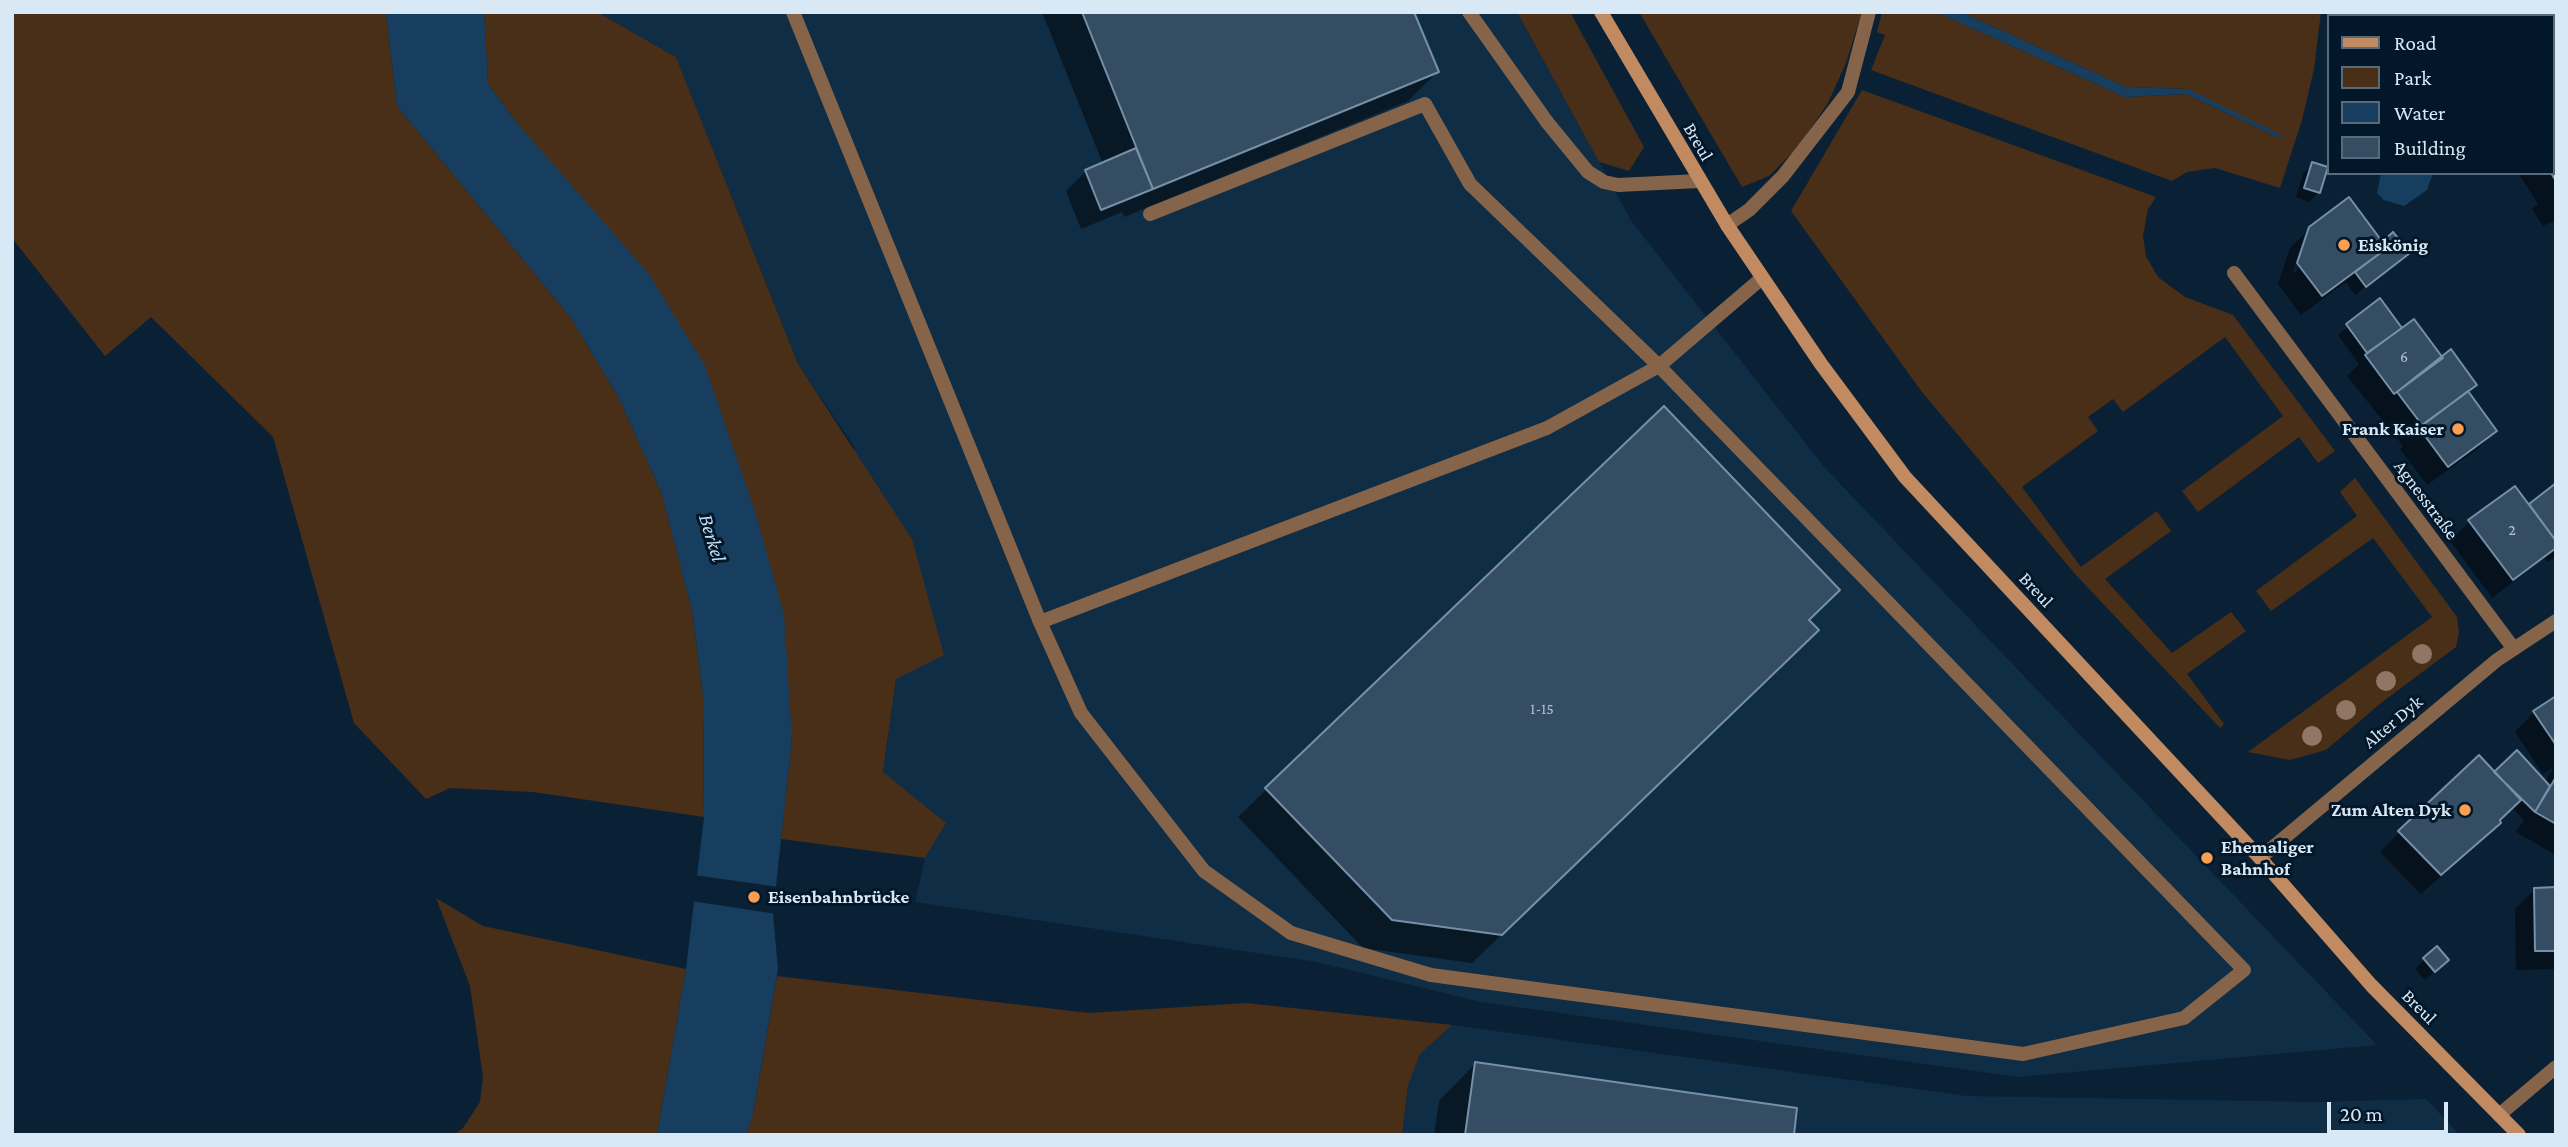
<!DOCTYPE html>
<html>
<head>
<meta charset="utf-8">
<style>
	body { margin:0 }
	#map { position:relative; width:2568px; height:1147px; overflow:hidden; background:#0a2135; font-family:"Crimson Pro",serif }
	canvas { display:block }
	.frame { position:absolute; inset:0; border:14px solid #d9e8f5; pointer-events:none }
	.legend { position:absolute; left:2327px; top:14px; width:228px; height:161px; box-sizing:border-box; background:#02182a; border:2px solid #586b7b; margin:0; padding:9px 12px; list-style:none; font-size:21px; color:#d9e8f5 }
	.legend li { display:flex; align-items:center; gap:14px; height:35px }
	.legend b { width:35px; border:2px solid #586b7b }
	.scale { position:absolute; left:2327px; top:1102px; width:121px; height:32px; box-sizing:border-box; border:4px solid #d9e8f5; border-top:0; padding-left:9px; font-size:21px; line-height:24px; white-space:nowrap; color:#d9e8f5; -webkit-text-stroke:5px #02182a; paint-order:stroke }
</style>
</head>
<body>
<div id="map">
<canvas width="2568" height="1147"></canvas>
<div class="frame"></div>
<ul class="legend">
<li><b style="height:9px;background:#c18a60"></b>Road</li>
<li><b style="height:19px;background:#492e18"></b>Park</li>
<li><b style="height:19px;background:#173e5e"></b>Water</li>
<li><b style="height:19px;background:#354d62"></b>Building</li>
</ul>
<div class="scale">20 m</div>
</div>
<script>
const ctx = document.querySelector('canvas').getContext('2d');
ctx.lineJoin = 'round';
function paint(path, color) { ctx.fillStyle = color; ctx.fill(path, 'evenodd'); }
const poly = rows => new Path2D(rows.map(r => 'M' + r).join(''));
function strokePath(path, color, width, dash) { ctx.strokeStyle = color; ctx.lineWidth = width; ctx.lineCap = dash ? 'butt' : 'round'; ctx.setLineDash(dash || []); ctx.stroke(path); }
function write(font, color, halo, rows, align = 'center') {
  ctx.font = font + ' "Crimson Pro",serif'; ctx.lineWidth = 6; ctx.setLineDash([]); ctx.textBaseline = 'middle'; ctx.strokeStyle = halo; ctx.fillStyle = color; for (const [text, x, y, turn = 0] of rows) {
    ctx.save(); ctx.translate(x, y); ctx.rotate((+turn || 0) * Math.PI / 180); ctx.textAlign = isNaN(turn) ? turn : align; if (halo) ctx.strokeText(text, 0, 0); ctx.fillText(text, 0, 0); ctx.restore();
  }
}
paint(poly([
	[597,12,1517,12,1632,222,1825,468,2377,1045,2018,1077,1481,1002,1317,962,915,902,925,858,946,823,883,773,896,679,854,446,798,364,676,57],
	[1452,1025,1967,1096,2317,1102,2426,1099,2460,1135,1402,1135,1408,1086,1420,1054]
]), '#0f2d45');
paint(poly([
	[12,12,386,12,397,106,571,318,620,400,662,494,692,611,703,695,704,817,533,792,450,788,426,799,354,723,273,437,151,317,105,356,12,238],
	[484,12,597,12,676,57,798,364,912,539,944,655,896,679,883,772,946,823,925,858,781,839,792,738,517,123,488,84],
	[1517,12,1570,12,1644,147,1629,171,1599,162],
	[1639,12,1862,12,1846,63,1828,103,1798,147,1769,176,1742,187],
	[1882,12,1936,12,2125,97,2186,94,2279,138,2188,89,2126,87,1961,12,2321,12,2314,69,2302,120,2280,188,2215,168,2187,172,2172,181,1871,70,1885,35,1877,32],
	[1862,90,2156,197,2148,209,2143,236,2146,256,2158,277,2185,297,2233,315,2335,451,2318,463,2299,437,2198,512,2182,491,2283,416,2225,337,2123,412,2113,399,2088,417,2098,431,2022,487,2081,567,2157,511,2171,531,2105,579,2172,653,2231,612,2246,631,2187,674,2224,724,2220,728,2076,575,1922,392,1791,211],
	[2355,478,2457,617,2459,633,2456,647,2381,703,2326,750,2290,760,2248,752,2432,617,2373,538,2271,611,2256,591,2357,516,2340,492],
	[436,898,483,926,686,969,657,1135,453,1135,463,1128,480,1102,483,1077,470,986],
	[777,976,1089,1013,1246,1003,1452,1025,1420,1054,1408,1086,1402,1135,746,1135,753,1114]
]), '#492e18');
paint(poly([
	[386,12,484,12,488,84,517,123,649,274,705,366,755,511,784,615,792,738,773,914,778,969,753,1114,746,1135,657,1135,686,969,704,817,703,695,692,611,662,494,620,400,571,318,397,106],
	[1936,12,1961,12,2126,87,2188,89,2283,136,2279,138,2186,94,2125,97],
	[2381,173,2433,173,2427,190,2404,206,2384,200,2377,193]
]), '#173e5e');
paint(poly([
	[694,875,779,887,777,914,691,901]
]), '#0a2135');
paint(poly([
	[1042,12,1413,12,1437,72,1408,101,1124,217,1122,212,1081,229,1066,191,1086,171,1103,164],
	[2345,12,2457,12,2462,16,2363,16],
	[2552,93,2556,99,2556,220,2543,226,2532,209,2538,204,2518,173,2552,173],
	[2313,164,2319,192,2309,202,2296,197,2303,174],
	[2311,228,2382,244,2408,253,2355,295,2346,282,2301,315,2278,284,2290,248,2305,233,2293,271,2296,272],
	[2380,301,2402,330,2475,385,2467,393,2495,431,2475,451,2427,485,2400,449,2403,446,2347,376,2359,364,2338,335],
	[2556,485,2556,557,2547,562,2544,558,2492,598,2450,541,2470,521,2528,506],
	[1807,621,1788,659,1472,963,1363,948,1238,817,1267,789],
	[2556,698,2556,855,2516,832,2524,820,2511,807,2479,842,2421,894,2380,852,2400,832,2494,774,2544,783,2554,767,2543,774,2515,732,2534,712],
	[2535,889,2556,889,2556,969,2516,970,2515,909],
	[2425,959,2437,969,2425,980,2415,969],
	[1475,1064,1792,1135,1434,1135,1439,1101]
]), '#0007');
const building = poly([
	[1082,12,1414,12,1439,72,1153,189,1082,12],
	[2370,12,2438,12,2436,16,2367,16,2370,12],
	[2438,12,2460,12,2465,16,2436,16,2438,12],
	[2552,90,2556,95,2556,160,2552,162,2552,90],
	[1136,148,1153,189,1101,210,1085,170,1136,148],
	[2556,160,2556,181,2551,173,2556,160],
	[2312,162,2328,167,2320,193,2304,188,2312,162],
	[2349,197,2387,248,2322,296,2297,263,2309,227,2349,197],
	[2393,232,2410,253,2366,287,2355,272,2387,248,2382,242,2393,232],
	[2380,298,2402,328,2367,353,2346,324,2380,298],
	[2414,319,2443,358,2394,394,2365,355,2414,319],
	[2451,349,2477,385,2422,425,2397,392,2451,349],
	[2468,391,2497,431,2448,467,2419,428,2468,391],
	[1664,406,1840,590,1809,620,1819,630,1502,935,1392,920,1265,788,1664,406],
	[2556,483,2556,541,2529,504,2556,483],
	[2515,486,2556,541,2556,548,2513,580,2468,520,2515,486],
	[2556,696,2556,745,2533,711,2556,696],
	[2517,750,2550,786,2535,812,2494,772,2517,750],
	[2479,755,2521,800,2500,820,2501,823,2441,875,2398,831,2479,755],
	[2556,777,2556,824,2535,812,2556,777],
	[2556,887,2556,951,2535,951,2534,888,2556,887],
	[2437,946,2449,960,2435,972,2423,958,2437,946],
	[1475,1062,1797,1108,1794,1135,1465,1135,1475,1062]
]);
paint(building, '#354d62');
strokePath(building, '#7690a8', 2);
strokePath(poly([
	[793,12,1040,622,1547,428,1659,366,1762,278],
	[1469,12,1547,122,1588,172,1604,182,1618,185,1699,181],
	[1727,225,1749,210,1783,176,1848,92,1869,12],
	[1040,622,1081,713,1204,871,1291,933,1431,975,2023,1054,2184,1018,2244,970,1659,366,1470,184,1425,104,1150,214]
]), '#86644a', 14);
strokePath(poly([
	[2548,12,2552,16],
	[2234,273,2514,649],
	[2260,858,2497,660,2556,621],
	[2499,1115,2556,1067]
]), '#86644a', 14);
strokePath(poly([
	[1601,12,1727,225,1821,364,1905,477,2260,858,2371,985,2519,1135]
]), '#c18a60', 14);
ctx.fillStyle = '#907664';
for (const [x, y] of [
	[2422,654],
	[2386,681],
	[2346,710],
	[2312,736]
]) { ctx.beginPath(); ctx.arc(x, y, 10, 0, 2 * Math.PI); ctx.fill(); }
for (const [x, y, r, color] of [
	[2344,245,7,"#fb9e51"],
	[2458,429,7,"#fb9e51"],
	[2465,810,7,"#fb9e51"],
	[2207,858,7,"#fb9e51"],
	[754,897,7,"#fb9e51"]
]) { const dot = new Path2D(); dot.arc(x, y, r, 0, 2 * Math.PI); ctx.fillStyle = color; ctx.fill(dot); strokePath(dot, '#02182a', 2.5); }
write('16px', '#b0c1d0', null, [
	["6",2404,357],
	["2",2512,530],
	["1-15",1542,709]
]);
write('19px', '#d9e8f5', '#02182a', [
	["Breul",1698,142,60],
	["Agnesstraße",2426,500,53],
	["Breul",2036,590,47],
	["Alter Dyk",2393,722,-40],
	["Breul",2419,1007,45]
]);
write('bold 19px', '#d9e8f5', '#02182a', [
	["Eiskönig",2358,245],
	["Frank Kaiser",2444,429,"right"],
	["Zum Alten Dyk",2451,810,"right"],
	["Ehemaliger",2221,847],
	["Bahnhof",2221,869],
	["Eisenbahnbrücke",768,897]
], 'left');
write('italic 21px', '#c5ddf3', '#02182a', [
	["Berkel",712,538,73]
]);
</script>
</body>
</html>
